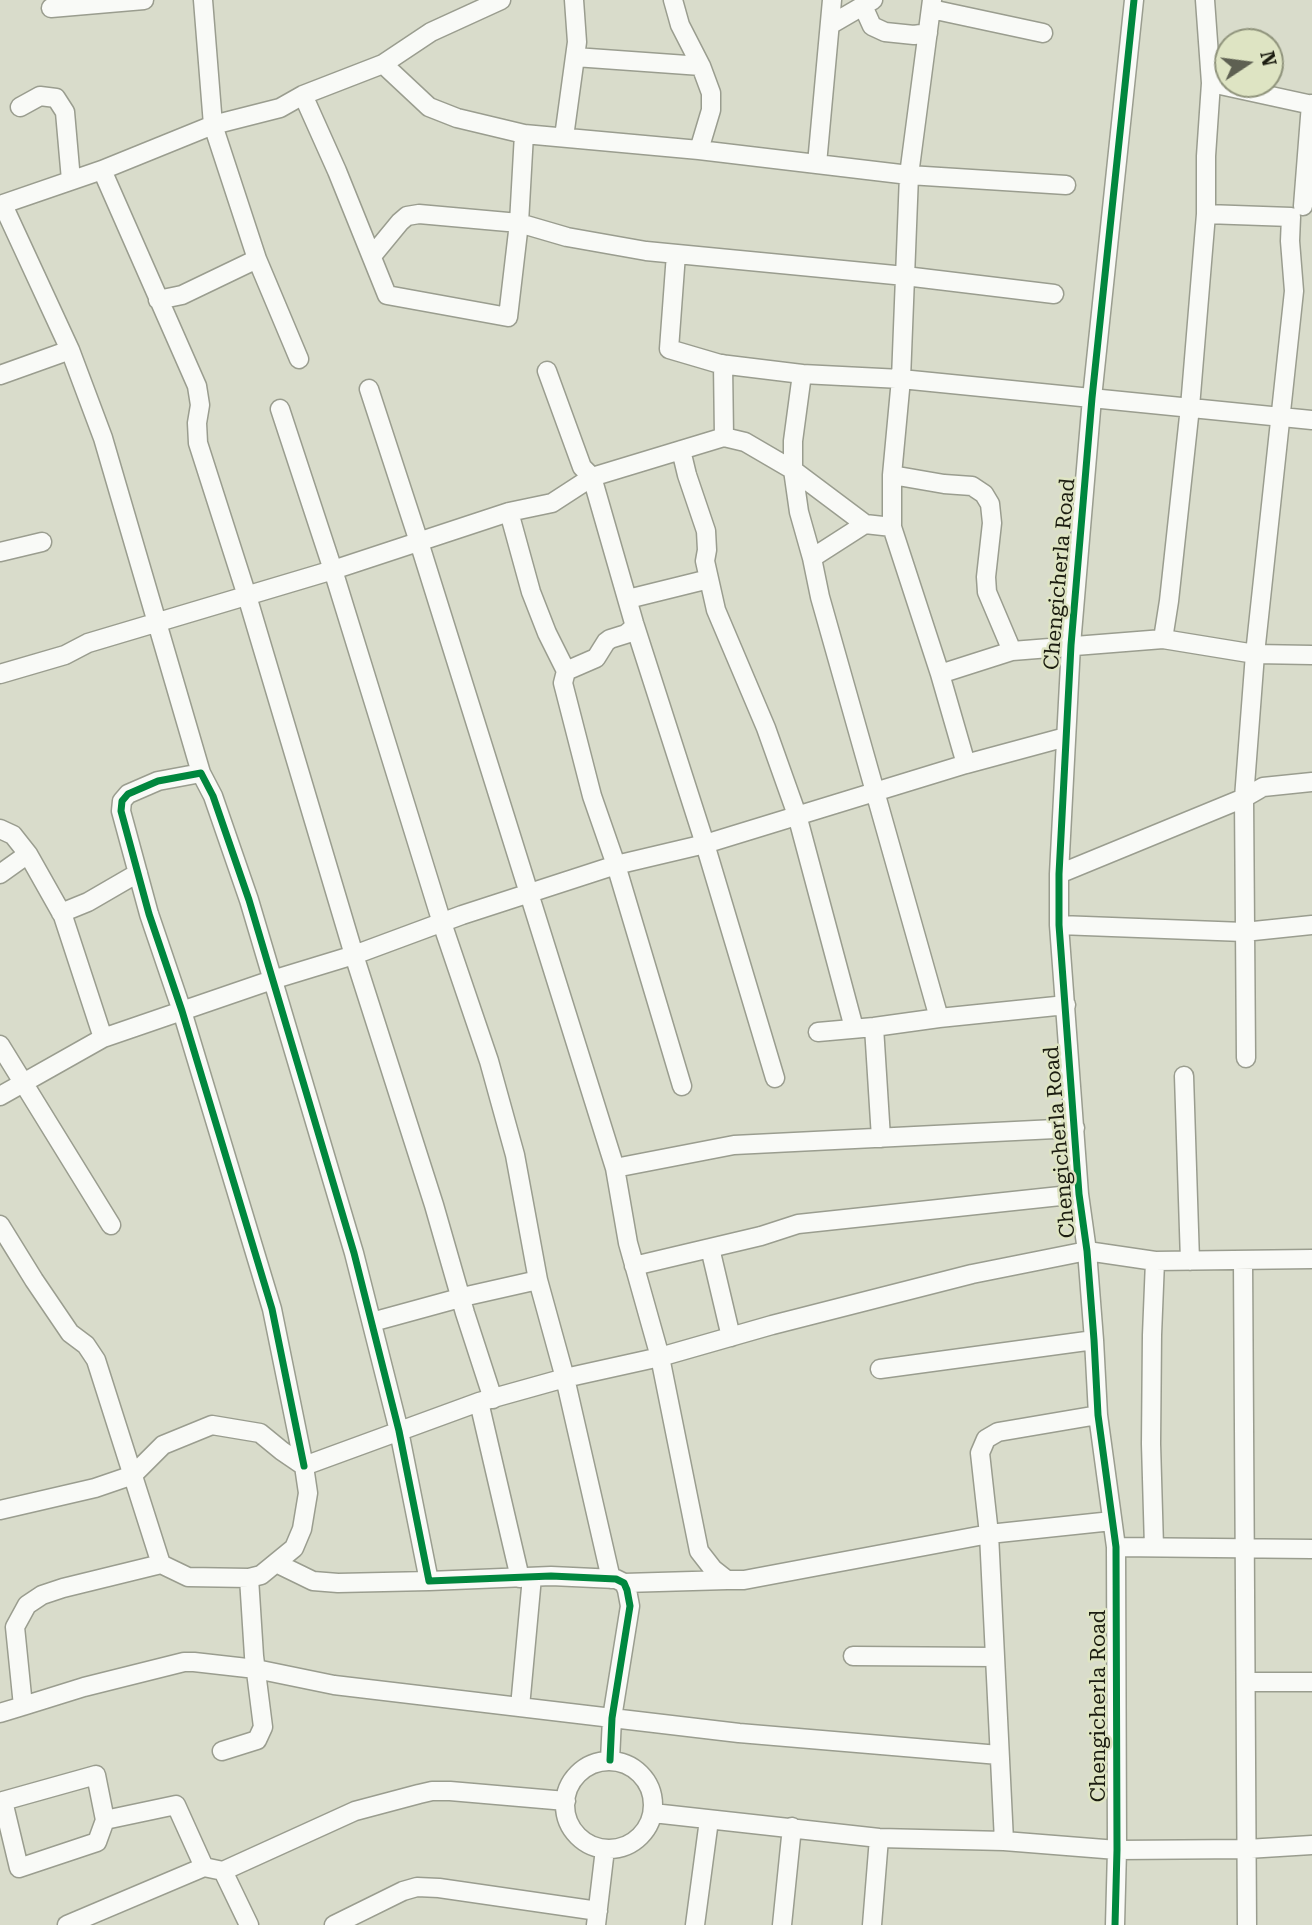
<!DOCTYPE html>
<html>
<head>
<meta charset="utf-8">
<style>
	body { margin:0 }
	#map { position:relative; width:1312px; height:1925px; overflow:hidden; background:#d9dccb; font-family:"Roboto Serif",serif }
	canvas { display:block }
	.north { position:absolute; left:1214px; top:28px; width:70px; height:70px; box-sizing:border-box; background:#dee4c3; border:2px solid #90947c; border-radius:50%; rotate:77deg; font-size:19px; font-weight:700; line-height:28px; text-align:center; color:#1c1d11 }
	.north::after { content:''; display:block; margin:auto; width:24px; height:32px; background:#5e6052; clip-path:polygon(50% 0,100% 100%,50% 72%,0 100%) }
</style>
</head>
<body>
<div id="map">
<canvas width="1312" height="1925"></canvas>
<div class="north">N</div>
</div>
<script>
const ctx = document.querySelector('canvas').getContext('2d');
ctx.lineJoin = 'round';
const poly = rows => new Path2D(rows.map(r => 'M' + r).join(''));
function strokePath(path, color, width, dash) { ctx.strokeStyle = color; ctx.lineWidth = width; ctx.lineCap = dash ? 'butt' : 'round'; ctx.setLineDash(dash || []); ctx.stroke(path); }
function write(font, color, halo, rows, align = 'center') {
  ctx.font = font + ' "Roboto Serif",serif'; ctx.lineWidth = 5; ctx.setLineDash([]); ctx.textBaseline = 'middle'; ctx.strokeStyle = halo; ctx.fillStyle = color; for (const [text, x, y, turn = 0] of rows) {
    ctx.save(); ctx.translate(x, y); ctx.rotate((+turn || 0) * Math.PI / 180); ctx.textAlign = isNaN(turn) ? turn : align; if (halo) ctx.strokeText(text, 0, 0); ctx.fillText(text, 0, 0); ctx.restore();
  }
}
const minor = poly([
	[203,0,213,125,257,259,299,359],
	[673,0,680,25,701,66,711,93,711,110,699,150],
	[932,0,909,175,901,379,892,475,892,527,940,674,966,764],
	[863,6,872,26,885,32,914,35,928,33],
	[51,8,144,0],
	[931,9,1043,33],
	[830,25,873,0],
	[575,57,701,66],
	[383,64,431,32,501,0],
	[1211,83,1312,105],
	[303,95,337,171,387,295,508,317,519,223,524,134],
	[20,107,40,96,56,98,65,112,71,180],
	[564,137,577,42,574,0],
	[817,164,832,0],
	[102,170,197,386,200,405,197,423,198,443,247,596,354,955,434,1205,465,1313,493,1399],
	[0,205,102,170,213,125,280,108,303,95,383,64,429,107,457,118,524,134,699,150,909,175,1066,185],
	[3,205,70,350,103,438,201,773],
	[1303,206,1311,104],
	[1206,214,1291,217,1290,241,1294,291,1255,654,1312,655],
	[676,254,669,349,720,364,802,374,901,379,1312,420],
	[372,256,400,222,407,216,419,214,519,223,567,237,646,251,905,276,1054,294],
	[158,300,182,295,257,259],
	[723,364,724,437],
	[547,371,582,467,592,477,634,623,705,844,775,1078],
	[802,374,793,441,793,470,799,512,812,558,865,524,892,527],
	[0,375,70,350],
	[369,389,419,542,615,1168,628,1243,660,1357,699,1551,713,1569,727,1580,744,1580,989,1534,1112,1521],
	[280,409,333,570,442,923,489,1061,515,1155,538,1280,565,1378,611,1579],
	[681,450,687,475,706,531,707,550,705,561,716,610,766,728,797,815,854,1028],
	[892,475,944,484,972,486,984,494,990,504,992,523,986,577,987,592,1012,651],
	[509,512,531,592,547,633,566,671],
	[0,552,42,542],
	[812,558,820,597,939,1018],
	[628,599,709,579],
	[634,623,632,629,626,634,610,639,606,642,596,658,566,671,563,683,592,796,616,865,682,1086],
	[1163,639,1255,654,1244,798,1246,1058],
	[0,674,65,655,88,643,333,570,509,512,552,503,592,477,724,437,745,442,793,470,865,524],
	[940,674,1012,651,1163,639,1169,601,1190,407,1206,214,1206,156,1211,83,1205,0],
	[0,829,13,835,28,854,63,916,103,1038],
	[0,874,28,854],
	[1059,874,1244,798,1263,787,1312,782],
	[61,913,88,902,138,873],
	[1059,925,1244,932,1312,925],
	[874,1027,881,1138],
	[818,1032,874,1027,939,1018,1066,1005],
	[0,1045,111,1225],
	[1184,1076,1190,1261],
	[0,1096,103,1038,272,980,354,955,462,915,616,865,705,844,966,764,1066,737],
	[615,1168,734,1145,1075,1128],
	[0,1225,34,1280,70,1333,86,1345,96,1360,161,1564],
	[710,1248,731,1337],
	[1243,1260,1247,1925],
	[634,1266,761,1236,798,1224,1079,1194],
	[372,1322,467,1296,538,1280],
	[880,1369,1094,1340],
	[479,1402,520,1578],
	[304,1466,272,1309,182,1011,149,914,121,811,122,801,128,794,158,781,201,773,213,796,249,900,354,1253,399,1431,429,1581,551,1576,616,1579,624,1583,627,1590,630,1606,612,1718,610,1760],
	[0,1510,95,1488,133,1475,163,1445,212,1425,260,1433,282,1451,304,1466],
	[1116,1547,1312,1549],
	[1154,1547,1151,1444,1152,1335,1155,1261],
	[276,1563,313,1581,338,1583,429,1581],
	[624,1583,727,1580],
	[853,1656,994,1657],
	[1246,1682,1312,1682],
	[23,1706,84,1687,184,1662,194,1662,256,1669,334,1685,612,1718,739,1733,999,1755],
	[520,1707,532,1577],
	[0,1713,23,1706,15,1627,27,1605,42,1595,63,1588,161,1564,188,1577,249,1578,261,1575,294,1548,302,1529,308,1493,304,1466,479,1402,565,1378,660,1357,772,1325,972,1274,1087,1251,1155,1261,1312,1259],
	[222,1751,257,1740,263,1727,254,1656,249,1578],
	'565 1805a44 44 0 1 1 88 0a44 44 0 1 1-88 0Z',
	[653,1813,879,1838,1004,1841,1117,1850,1247,1849,1312,1845],
	[105,1820,96,1775,3,1801,19,1868,97,1842,105,1820,176,1805,204,1867],
	[1004,1841,989,1534,980,1453,986,1439,998,1432,1098,1415],
	[223,1871,249,1925],
	[67,1925,204,1867,223,1871,355,1811,419,1794,432,1791,450,1791,566,1801],
	[334,1925,403,1891,417,1887,439,1888,598,1911],
	[596,1925,605,1849],
	[695,1925,709,1820],
	[782,1925,792,1827],
	[872,1925,879,1838],
	[1115,1925,1117,1850,1116,1547,1098,1415,1094,1340,1087,1251,1079,1194,1059,925,1059,874,1071,645,1092,398,1134,0]
]);
strokePath(minor, '#9a9d8f', 21);
strokePath(minor, '#f9faf7', 18);
strokePath(poly([
	[304,1466,272,1309,182,1011,149,914,121,811,122,801,128,794,158,781,201,773,213,796,249,900,354,1253,399,1431,429,1581,551,1576,616,1579,624,1583,627,1590,630,1606,612,1718,610,1760],
	[1115,1925,1117,1850,1116,1547,1098,1415,1094,1340,1087,1251,1079,1194,1059,925,1059,874,1071,645,1092,398,1134,0]
]), '#00873e', 7);
write('21px', '#1c1d11', '#dee4c3', [
	["Chengicherla Road",1060,574,-85],
	["Chengicherla Road",1060,1142,-95],
	["Chengicherla Road",1099,1706,-90]
]);
</script>
</body>
</html>
